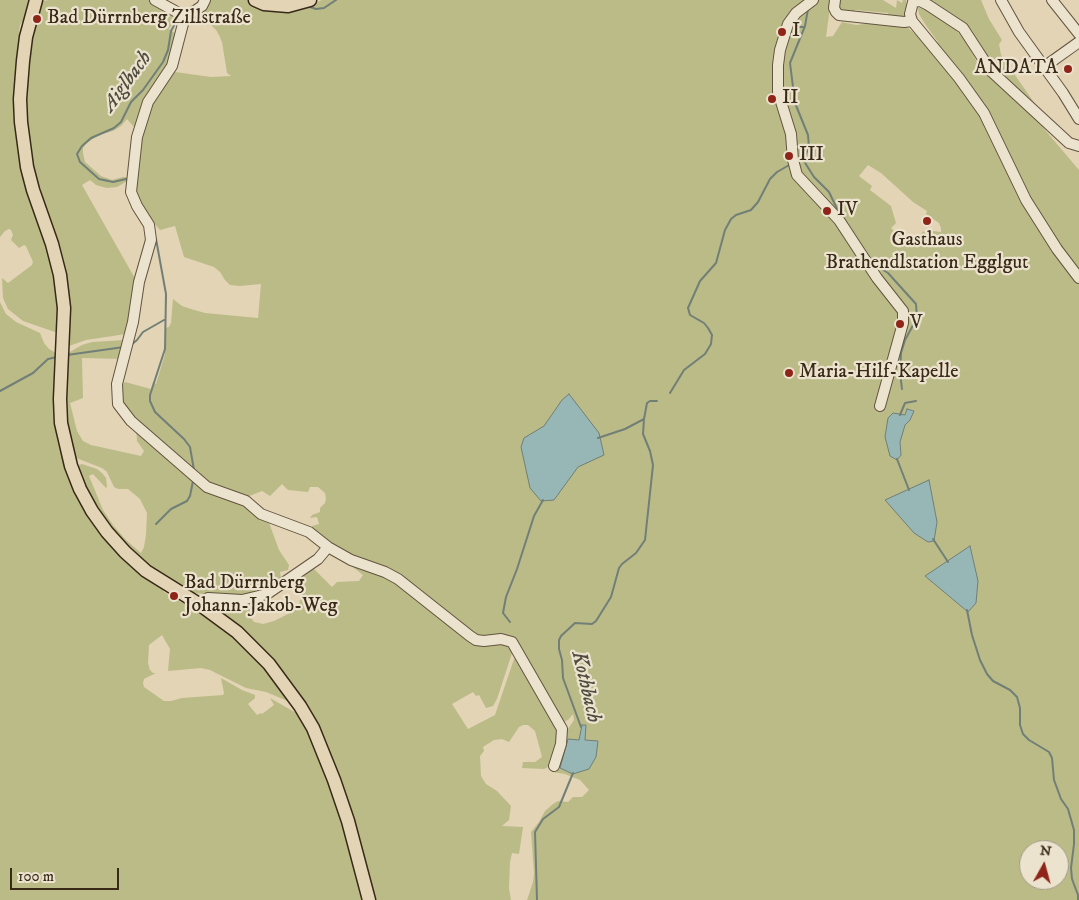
<!DOCTYPE html>
<html>
<head>
<meta charset="utf-8">
<style>
	body { margin:0 }
	#map { position:relative; width:1079px; height:900px; overflow:hidden; background:#e2d4b5; font-family:"IM FELL DW Pica",serif }
	canvas { display:block }
	.north { position:absolute; left:1019px; top:840px; width:50px; height:50px; box-sizing:border-box; background:#ece3cf; border:1px solid #a49986; border-radius:50%; rotate:7deg; font-size:14px; font-weight:700; line-height:20px; text-align:center; color:#392a18 }
	.north::after { content:''; display:block; margin:auto; width:18px; height:22px; background:#8f2418; clip-path:polygon(50% 0,100% 100%,50% 72%,0 100%) }
	.scale { position:absolute; left:10px; top:868px; width:109px; height:22px; box-sizing:border-box; border:2px solid #392a18; border-top:0; padding-left:6px; font-size:15px; line-height:18px; white-space:nowrap; color:#392a18; -webkit-text-stroke:4px #ece3cf; paint-order:stroke }
</style>
</head>
<body>
<div id="map">
<canvas width="1079" height="900"></canvas>
<div class="north">N</div>
<div class="scale">100 m</div>
</div>
<script>
const ctx = document.querySelector('canvas').getContext('2d');
ctx.lineJoin = 'round';
function paint(path, color) { ctx.fillStyle = color; ctx.fill(path, 'evenodd'); }
const poly = rows => new Path2D(rows.map(r => 'M' + r).join(''));
function strokePath(path, color, width, dash) { ctx.strokeStyle = color; ctx.lineWidth = width; ctx.lineCap = dash ? 'butt' : 'round'; ctx.setLineDash(dash || []); ctx.stroke(path); }
function write(font, color, halo, rows, align = 'center') {
  ctx.font = font + ' "IM FELL DW Pica",serif'; ctx.lineWidth = 4.5; ctx.setLineDash([]); ctx.textBaseline = 'middle'; ctx.strokeStyle = halo; ctx.fillStyle = color; for (const [text, x, y, turn = 0] of rows) {
    ctx.save(); ctx.translate(x, y); ctx.rotate((+turn || 0) * Math.PI / 180); ctx.textAlign = isNaN(turn) ? turn : align; if (halo) ctx.strokeText(text, 0, 0); ctx.fillText(text, 0, 0); ctx.restore();
  }
}
paint(poly([
	[0,0,31,0,29,10,20,25,19,32,20,53,17,97,52,259,60,330,55,332,23,321,8,309,3,298,2,278,8,283,32,265,33,262,26,246,24,245,19,248,11,240,13,235,11,230,9,229,5,231,0,237],
	[49,0,149,0,167,7,178,15,169,29,175,33,176,39,165,70,160,77,166,83,175,72,211,77,231,76,227,73,222,42,219,35,216,30,198,12,208,0,250,0,270,8,287,10,303,8,322,0,831,0,826,37,833,36,842,22,856,25,882,22,907,27,928,45,934,45,938,42,925,24,919,14,918,8,927,9,953,26,965,41,980,67,1034,117,1079,170,1079,900,527,900,533,882,534,873,531,832,539,822,545,811,553,804,558,801,568,802,573,797,582,797,589,790,580,780,565,774,553,772,566,732,574,720,573,714,569,719,564,722,558,719,515,644,497,699,493,706,486,708,479,695,476,696,473,692,452,704,468,729,495,715,512,665,514,659,519,658,560,732,559,747,555,760,552,765,544,769,522,768,523,762,535,762,542,757,535,731,528,725,523,725,519,727,509,742,502,739,494,740,483,747,484,751,480,756,481,776,486,784,497,791,511,806,509,820,502,826,523,827,519,854,512,853,510,862,509,888,511,900,376,900,372,893,355,830,332,761,319,731,304,705,265,654,243,632,214,610,212,605,216,601,245,603,249,606,251,618,254,622,263,624,274,621,294,611,298,607,302,594,301,576,313,568,332,587,337,582,359,581,363,575,337,555,353,563,385,574,396,580,475,644,480,642,483,638,468,632,412,586,393,573,361,562,338,551,311,530,312,526,319,524,317,517,310,518,312,515,320,512,320,508,325,503,326,499,325,493,318,487,310,487,308,492,288,490,282,484,270,496,262,491,247,497,245,503,268,520,279,550,289,565,288,570,280,572,281,579,280,582,261,594,246,597,208,595,190,592,183,589,152,570,132,553,98,514,77,472,79,465,82,464,97,469,102,473,106,478,107,487,106,488,93,474,89,476,103,510,113,525,126,540,141,553,144,547,146,535,147,513,140,499,128,489,118,489,114,487,107,472,102,468,76,458,71,452,64,407,65,377,68,353,82,345,92,342,125,340,122,359,82,358,83,398,70,403,77,431,83,441,91,445,141,456,144,451,137,441,136,424,120,403,121,386,125,382,151,389,153,382,156,384,165,354,165,328,169,327,171,323,173,299,182,306,191,309,205,313,258,318,261,284,240,286,230,285,225,280,220,272,214,267,184,257,175,226,160,230,143,210,134,191,141,129,134,127,127,119,121,126,113,131,99,135,87,143,83,148,83,153,85,162,101,176,112,180,123,177,130,177,129,180,117,187,107,188,96,185,90,180,82,185,137,282,133,312,126,334,86,340,69,346,67,288,63,269,57,244,37,189,31,168,26,138,24,90,27,55,37,22,40,4,42,1],
	[868,165,881,173,913,202,927,211,926,214,939,223,941,228,941,232,933,231,929,236,923,231,916,242,896,230,894,231,891,228,896,223,891,206,870,190,872,186,859,176],
	[1029,850,1059,850,1059,880,1029,880],
	[838,0,883,0,896,8,897,0,902,3,903,0,906,0,907,16,904,19,888,18,888,13,855,10,854,15,840,11],
	[931,0,981,0,989,19,1002,40,999,44,1001,55,1040,111,991,62,971,29,960,19],
	[0,302,6,314,16,322,40,333,44,343,49,349,56,353,56,417,84,506,158,583,164,592,181,602,192,604,233,633,268,668,290,702,266,692,246,688,210,670,201,668,168,671,170,649,162,635,149,645,148,663,150,670,153,673,156,673,144,679,143,683,144,687,164,701,171,701,182,698,223,695,224,693,221,678,242,690,255,695,255,698,248,704,257,715,261,713,262,714,274,705,270,698,298,714,305,723,333,790,364,900,0,900]
]), '#bb8');
const water = poly([
	[569,394,599,433,604,455,578,467,554,500,541,501,530,488,521,447,524,438,544,426,562,400,569,394],
	[907,409,914,411,910,420,905,425,900,442,901,455,897,460,890,456,885,437,888,418,893,413,905,415,907,409],
	[929,480,937,522,934,541,928,542,914,533,885,500,929,480],
	[970,546,978,581,976,603,968,612,925,576,970,546],
	[582,725,586,725,585,740,598,741,596,757,589,769,573,774,560,768,568,739,579,740,582,725]
]);
paint(water, '#97b7b6');
strokePath(water, '#717f77', 1);
strokePath(poly([
	[307,6,316,9,324,8,336,0],
	[792,27,804,27],
	[802,158,814,177,829,192,839,213],
	[797,161,806,154,809,147,808,135,795,103,790,63,805,26,808,9],
	[128,181,126,179,113,182,99,179,80,162,77,154,82,146,91,138,114,128,121,122,131,102,143,90,163,62,168,50,171,31,178,18],
	[156,239,166,294,165,349,150,395,150,401,155,412,184,439,190,447,194,470],
	[874,264,888,273,916,304,917,318,905,340,901,353,900,373,902,389],
	[131,345,137,340,143,332,164,320],
	[67,355,124,347],
	[0,391,33,373,48,359,57,357],
	[670,393,684,370,705,354,711,344,712,335,708,328,704,323,690,315,688,308,700,281,716,263,725,230,731,219,736,215,751,210,758,202,770,179,777,172,791,164],
	[900,415,905,403,916,401],
	[598,438,625,429,644,419],
	[897,459,909,490],
	[156,524,171,509,187,501,190,496,193,481],
	[933,539,948,562],
	[967,610,972,635,980,660,987,674,993,681,1010,690,1017,697,1020,708,1020,725,1023,734,1029,740,1049,752,1052,758,1054,780,1061,799,1068,809,1074,830,1074,844,1071,868,1072,879,1078,895,1078,900],
	[510,622,503,613,506,597,517,569,534,516,543,500],
	[581,727,563,678,562,660,559,649,559,640,561,636,575,623,592,624,596,621,611,597,619,568,622,564,636,553,645,540,653,465,650,451,643,434,644,419,647,403,650,401,657,401],
	[537,900,535,832,543,819,559,807,573,773]
]), '#717f77', 2);
const minor = poly([
	[155,0,186,17],
	[205,0,202,6,186,17,184,20,172,66,148,102,137,137,131,192,137,206,149,225,151,240,139,282,133,322,117,384,118,404,131,421,207,487,246,501,261,514,309,532,328,547,351,560,385,572,398,579,470,636,476,640,484,641,501,639,512,642,562,729,561,744,554,766],
	[813,0,796,13,788,24,780,50,778,65,778,92,791,134,793,160,797,175,839,220,877,278,903,311,903,323,880,406],
	[835,0,834,8,836,12,839,15,904,22,912,21],
	[1001,0,1019,32,1063,93,1079,119],
	[1052,0,1079,34],
	[1044,67,1079,42],
	[1079,146,1069,143,991,71,963,28,928,5,920,1,913,2,910,14,912,21,959,78,984,113,1026,200,1057,249,1079,278],
	[199,604,208,598,242,600,267,594,318,559,328,547]
]);
const major = poly([
	[36,0,26,37,23,61,20,99,21,122,27,167,33,190,52,244,60,275,64,308,60,399,61,423,71,466,80,489,92,511,107,532,125,552,146,571,199,604,237,632,269,664,300,706,313,728,334,780,348,821,369,900],
	[255,0,264,4,288,6,310,0]
]);
strokePath(minor, '#63543f', 12);
strokePath(major, '#392a18', 15);
strokePath(minor, '#ece3cf', 10);
strokePath(major, '#e2d4b5', 12);
for (const [x, y, r, color] of [
	[37,19,5,"#8f2418"],
	[782,32,5,"#8f2418"],
	[1068,69,5,"#8f2418"],
	[772,99,5,"#8f2418"],
	[789,156,5,"#8f2418"],
	[827,211,5,"#8f2418"],
	[927,221,5,"#8f2418"],
	[900,324,5,"#8f2418"],
	[789,373,5,"#8f2418"],
	[174,596,5,"#8f2418"]
]) { const dot = new Path2D(); dot.arc(x, y, r, 0, 2 * Math.PI); ctx.fillStyle = color; ctx.fill(dot); strokePath(dot, '#ece3cf', 2); }
write('20px', '#392a18', '#ece3cf', [
	["Bad Dürrnberg Zillstraße",47,19],
	["I",792,32],
	["ANDATA",1058,69,"right"],
	["II",782,99],
	["III",799,156],
	["IV",837,211],
	["Gasthaus",927,241,"center"],
	["Brathendlstation Egglgut",927,264,"center"],
	["V",910,324],
	["Maria-Hilf-Kapelle",799,373],
	["Bad Dürrnberg",184,584],
	["Johann-Jakob-Weg",184,607]
], 'left');
write('italic 21px', '#504d40', '#ece3cf', [
	["Aiglbach",128,82,-54],
	["Kothbach",585,687,77]
]);
</script>
</body>
</html>
